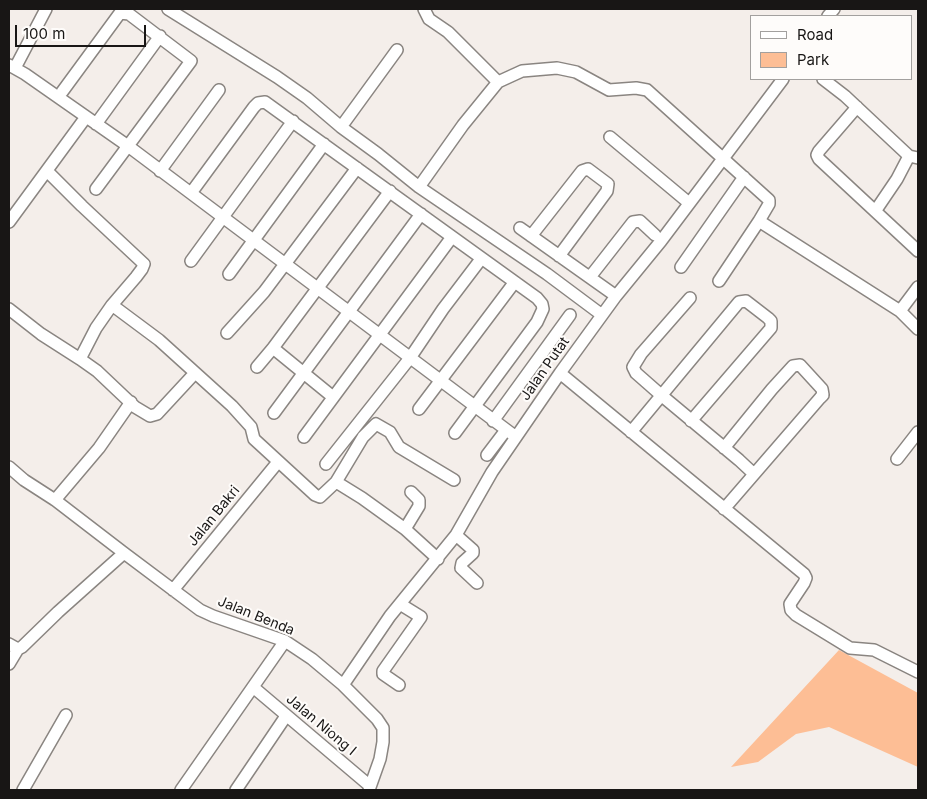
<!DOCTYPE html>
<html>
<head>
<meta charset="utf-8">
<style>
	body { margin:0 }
	#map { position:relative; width:927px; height:799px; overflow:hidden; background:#f4eeea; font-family:Inter,sans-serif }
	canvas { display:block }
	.frame { position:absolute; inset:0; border:10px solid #181615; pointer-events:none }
	.legend { position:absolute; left:750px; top:15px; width:162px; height:65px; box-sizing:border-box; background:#fefcfa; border:1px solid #a2a09e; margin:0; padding:6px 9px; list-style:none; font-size:15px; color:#181615 }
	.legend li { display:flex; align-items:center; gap:10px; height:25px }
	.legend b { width:25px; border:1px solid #a2a09e }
	.scale { position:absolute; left:15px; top:25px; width:131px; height:22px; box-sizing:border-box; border:2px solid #181615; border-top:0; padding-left:6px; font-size:15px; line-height:18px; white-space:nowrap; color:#181615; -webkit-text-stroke:4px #fefcfa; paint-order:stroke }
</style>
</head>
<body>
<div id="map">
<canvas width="927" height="799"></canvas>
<div class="frame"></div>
<ul class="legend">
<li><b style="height:6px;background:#fff"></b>Road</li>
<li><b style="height:14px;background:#fdbe95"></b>Park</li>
</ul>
<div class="scale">100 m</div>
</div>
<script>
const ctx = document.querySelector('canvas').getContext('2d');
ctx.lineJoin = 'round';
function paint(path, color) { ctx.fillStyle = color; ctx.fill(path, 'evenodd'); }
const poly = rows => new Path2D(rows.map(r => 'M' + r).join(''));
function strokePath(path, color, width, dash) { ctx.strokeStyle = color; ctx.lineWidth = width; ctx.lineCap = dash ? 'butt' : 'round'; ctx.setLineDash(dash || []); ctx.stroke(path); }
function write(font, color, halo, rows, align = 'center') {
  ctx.font = font + ' Inter,sans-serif'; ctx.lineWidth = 4; ctx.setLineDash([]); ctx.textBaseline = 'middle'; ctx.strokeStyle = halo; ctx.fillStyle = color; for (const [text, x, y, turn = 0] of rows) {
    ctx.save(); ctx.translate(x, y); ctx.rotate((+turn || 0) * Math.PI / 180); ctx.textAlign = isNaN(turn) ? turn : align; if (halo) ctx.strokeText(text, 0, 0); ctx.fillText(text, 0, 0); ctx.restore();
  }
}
paint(poly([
	[839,650,918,693,918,767,829,727,796,734,758,762,731,767]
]), '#fdbe95');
const minor = poly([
	[168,9,277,77,307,98,341,127,378,154,419,187,547,274,602,315],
	[424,9,429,19,448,32,498,82],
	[828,16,834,9],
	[9,65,25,74,128,146,516,437],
	[15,68,46,9],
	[823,79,845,96,909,156,918,158],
	[62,92,120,13,129,14,191,61,96,189],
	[857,107,819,151,817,155,819,159,918,251],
	[96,124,160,36],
	[341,127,397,50],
	[610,137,689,203],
	[47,171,82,206,144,264,142,269,136,277,112,305,96,328,80,359],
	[160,171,219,90],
	[419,187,463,125,498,82,522,71,557,68,576,72,609,90,636,88,647,90,769,200,769,204,759,221,719,281],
	[191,193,254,107,258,103,265,102,537,298,542,304,543,309,537,322,455,433],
	[876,210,897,179,909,156],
	[759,221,900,311,918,329],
	[9,222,86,117],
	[520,228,616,296],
	[531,236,582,171,588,169,608,184,607,191,559,256],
	[191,261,293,121],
	[681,267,744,177],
	[229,274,324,144],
	[590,277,633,222,640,221,655,235],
	[690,298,641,354,633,367,636,373,661,395,739,460,754,474],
	[112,305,159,340,232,406,251,427,254,439,315,495,320,497,336,482,341,485,362,498,405,529,438,559],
	[9,309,41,334,80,359,97,371,135,407,150,416,157,414,195,373],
	[900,311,918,287],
	[227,333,264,292,357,168],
	[273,348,333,397],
	[257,367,273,348,390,191],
	[560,373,804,574,806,578,804,583,790,604,791,610,796,615,850,648,874,650,918,672],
	[419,409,514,283],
	[274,413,421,214],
	[493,421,570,315],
	[631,432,739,302,746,301,768,318,771,321,771,328,691,421],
	[304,437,452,237],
	[487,455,506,430],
	[897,459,918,432],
	[326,464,410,358,443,309,481,259],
	[9,467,24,480,55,500,124,553,200,610,213,616,285,641,312,659,343,685,377,719,383,728,383,742,380,759,369,790],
	[336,482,363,437,376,424,390,432,399,447,454,480],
	[55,500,99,448,131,402],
	[724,509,820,398,823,395,822,389,800,365,793,366,772,389,724,448],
	[405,529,419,506,419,500,411,492],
	[456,535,473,550,473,553,462,563,461,568,477,583],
	[173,590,278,462],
	[9,644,18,649,22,647,58,612,124,553],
	[9,664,18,649],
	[343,685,390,616,456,535,492,472,560,373,616,296,661,241,783,79],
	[399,685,383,674,383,671,421,617,400,604],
	[253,687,370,786],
	[23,790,66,715],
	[181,790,285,641],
	[236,790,286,716]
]);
strokePath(minor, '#8a8581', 14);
strokePath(minor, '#fff', 11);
write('14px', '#181615', '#fefcfa', [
	["Jalan Putat",545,369,-55],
	["Jalan Bakri",214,516,-51],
	["Jalan Benda",256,616,22],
	["Jalan Niong I",321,725,40]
]);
</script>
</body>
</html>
